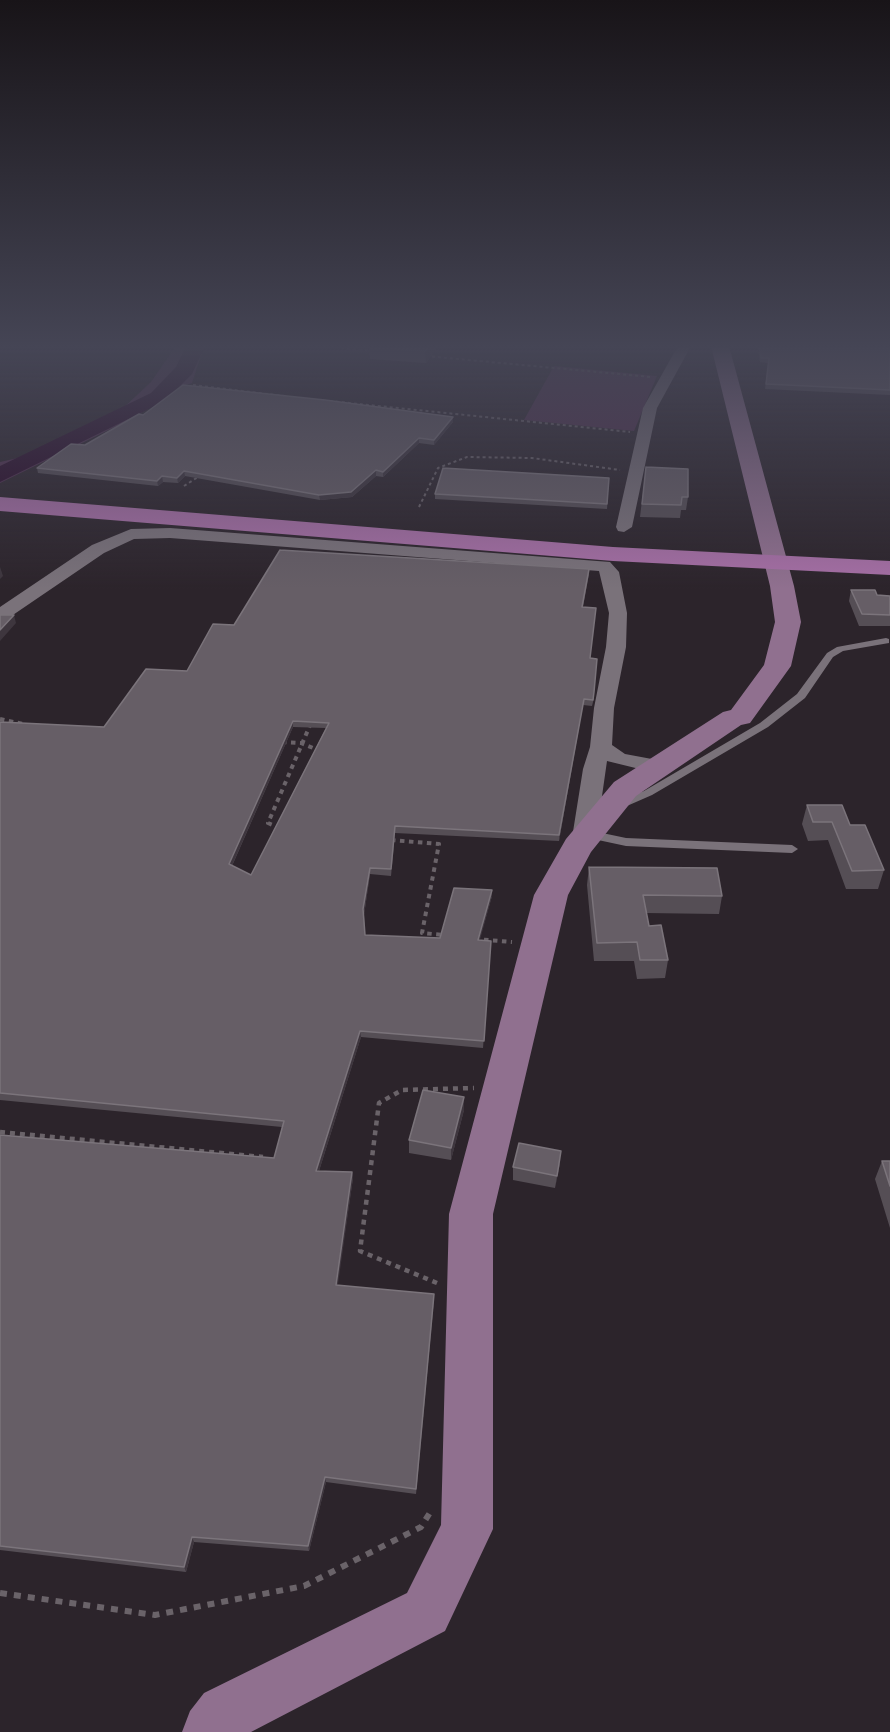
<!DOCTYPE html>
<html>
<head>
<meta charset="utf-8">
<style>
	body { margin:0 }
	canvas { display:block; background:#2c242b }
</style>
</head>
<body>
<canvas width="890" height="1732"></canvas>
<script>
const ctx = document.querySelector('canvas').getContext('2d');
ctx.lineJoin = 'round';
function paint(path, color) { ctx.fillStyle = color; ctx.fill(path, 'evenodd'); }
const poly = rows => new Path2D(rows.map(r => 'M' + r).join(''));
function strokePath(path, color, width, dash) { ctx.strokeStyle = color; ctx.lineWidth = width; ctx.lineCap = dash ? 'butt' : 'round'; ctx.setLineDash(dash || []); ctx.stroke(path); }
paint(poly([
	[176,346,204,346,192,383,172,389,156,404,125,422,0,483,0,462,18,458,119,412,151,382],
	[554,366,657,376,634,431,524,420]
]), '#512f4f');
paint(poly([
	[186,346,205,346,192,374,165,401,0,482,0,466,151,393,176,367,186,346]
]), '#290928');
strokePath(poly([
	[323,346,373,351],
	[426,356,651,377],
	[193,385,284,396],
	[330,401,630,432],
	[184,486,198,477],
	[419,507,438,468,467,457,532,458,620,470]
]), '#6a6369', 2, [3, 3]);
strokePath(poly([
	[0,719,23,724],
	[282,742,301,743,318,750],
	[280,828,268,823,311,723],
	[391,840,439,844,422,933,444,935],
	[475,939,512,942]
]), '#6a6369', 4, [4.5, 4.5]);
strokePath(poly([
	[0,1132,263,1157],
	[437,1283,360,1251,379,1103,402,1090,474,1088]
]), '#6a6369', 4.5, [5, 5]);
strokePath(poly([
	[0,1593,155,1615,304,1586,421,1527,431,1511]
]), '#6a6369', 6, [7, 7]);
paint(poly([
	[886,638,889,639,889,643,843,651,833,657,805,698,768,727,652,795,620,809,614,805,616,802,644,791,760,723,797,694,827,653,837,647,886,638],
	[588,830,626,838,792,845,798,849,792,853,626,846,584,837,582,834,584,831,588,830]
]), '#7a727a');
paint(poly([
	[678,346,691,346,657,408,632,527,624,532,618,531,616,527,643,408,678,346],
	[170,528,610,562,619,572,627,613,626,647,614,708,612,745,625,754,668,762,671,767,668,772,660,774,607,761,596,838,592,843,584,846,576,843,572,838,583,769,590,747,594,708,606,647,609,613,599,571,170,538,134,539,104,553,7,619,0,621,0,607,92,545,131,529,170,528]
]), '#7a727a');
paint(poly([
	[711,346,729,346,794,586,801,622,791,666,750,723,741,725,636,796,591,852,568,895,493,1214,493,1529,445,1631,251,1732,182,1732,190,1711,204,1693,407,1593,441,1525,449,1214,534,895,566,839,614,782,723,712,731,710,764,665,775,622,770,586,711,346]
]), '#90708f');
paint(poly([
	[0,497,613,547,890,561,890,575,613,561,0,511,0,497]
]), '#a66fa5');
paint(poly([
	[438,346,426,363,370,359,369,347],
	[758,346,890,346,890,395,765,389,768,363,760,362],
	[453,417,453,422,434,445,419,443,383,477,376,476,352,497,320,500,185,476,178,483,163,482,158,486,38,473,37,468,85,445],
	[646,467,688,497,686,510,681,510,680,518,640,517],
	[609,478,607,509,435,499,435,494],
	[589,574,583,607,590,658,594,698,592,706,583,705,559,841,395,833,391,876,370,874,364,915,365,935,440,938,492,896,479,941,491,941,483,1048,361,1037,319,1171,352,1172,353,1178,337,1285,434,1299,416,1494,326,1482,309,1551,194,1542,186,1572,0,1550,0,1135,274,1158,282,1127,0,1100,0,722,104,727,187,671,234,625],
	[293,727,326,728,251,875,232,866],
	[851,590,877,595,890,596,890,626,859,626,849,601],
	[807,805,850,825,884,870,878,889,846,889,828,840,808,841,802,824],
	[589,867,722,896,719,914,646,913,649,926,668,960,665,978,637,979,634,961,594,961,587,885],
	[464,1110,451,1160,409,1153,409,1140],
	[882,1161,890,1161,890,1228,875,1179],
	[560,1163,555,1188,513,1180,513,1167]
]), '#554e55');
paint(poly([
	[429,346,438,346,426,363,425,351],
	[453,417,453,422,434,445,434,440],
	[419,438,419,443,383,477,383,472],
	[376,470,376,476,352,497,320,500,319,495],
	[184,471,185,476,178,483,177,478],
	[162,476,163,482,158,486,157,481],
	[0,567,3,576,0,579],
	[14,615,16,623,0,641,0,630],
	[584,699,583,705,559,841,559,835],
	[293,721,293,727,230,870,229,864],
	[395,826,395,833,391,876,391,869],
	[370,868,370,874,364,915,363,909],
	[492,890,492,896,478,947,478,940],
	[360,1031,361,1037,317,1177,316,1171],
	[464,1097,464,1110,451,1160,451,1148],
	[561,1151,560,1163,555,1188,557,1176],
	[352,1172,353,1178,337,1291,336,1285],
	[434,1294,434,1299,416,1494,416,1489],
	[325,1477,326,1482,309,1551,308,1546],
	[192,1537,194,1542,186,1572,184,1567]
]), '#3e363e');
const building = poly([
	[370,346,429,346,425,351,369,347,370,346],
	[760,346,890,346,890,390,766,384,769,358,761,358,760,346],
	[183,385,325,400,453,417,434,440,419,438,383,472,376,470,351,492,319,495,184,471,177,478,162,476,157,481,37,468,71,444,85,445,139,414,143,415,183,385],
	[646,467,688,469,688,497,682,497,681,505,642,504,646,467],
	[443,468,609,478,607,504,435,494,443,468],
	[280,550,589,569,582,607,596,608,590,658,597,659,594,692,593,700,584,699,559,835,395,826,391,869,370,868,363,909,365,935,440,938,454,888,492,890,478,940,491,941,484,1041,360,1031,316,1171,352,1172,336,1285,434,1294,416,1489,325,1477,308,1546,192,1537,184,1567,0,1546,0,1135,274,1158,284,1121,0,1093,0,722,104,727,146,669,187,671,213,624,234,625,280,550],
	[293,721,329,723,251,875,229,864,293,721],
	[851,590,875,590,877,595,890,596,890,615,862,614,851,590],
	[0,615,14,615,0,630,0,615],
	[807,805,842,805,850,825,865,825,884,870,852,871,832,822,813,822,807,805],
	[589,867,717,868,722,896,643,895,649,926,661,925,668,960,640,960,637,942,597,943,589,867],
	[423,1090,464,1097,451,1148,409,1140,423,1090],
	[519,1143,561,1151,557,1176,513,1167,519,1143],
	[882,1161,890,1161,890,1186,882,1161]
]);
paint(building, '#665e66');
strokePath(building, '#7b747b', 1.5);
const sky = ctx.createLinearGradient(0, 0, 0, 589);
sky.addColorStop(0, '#181418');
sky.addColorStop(0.59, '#454555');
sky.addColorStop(1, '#45455500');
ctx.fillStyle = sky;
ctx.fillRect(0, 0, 890, 589);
</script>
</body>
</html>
